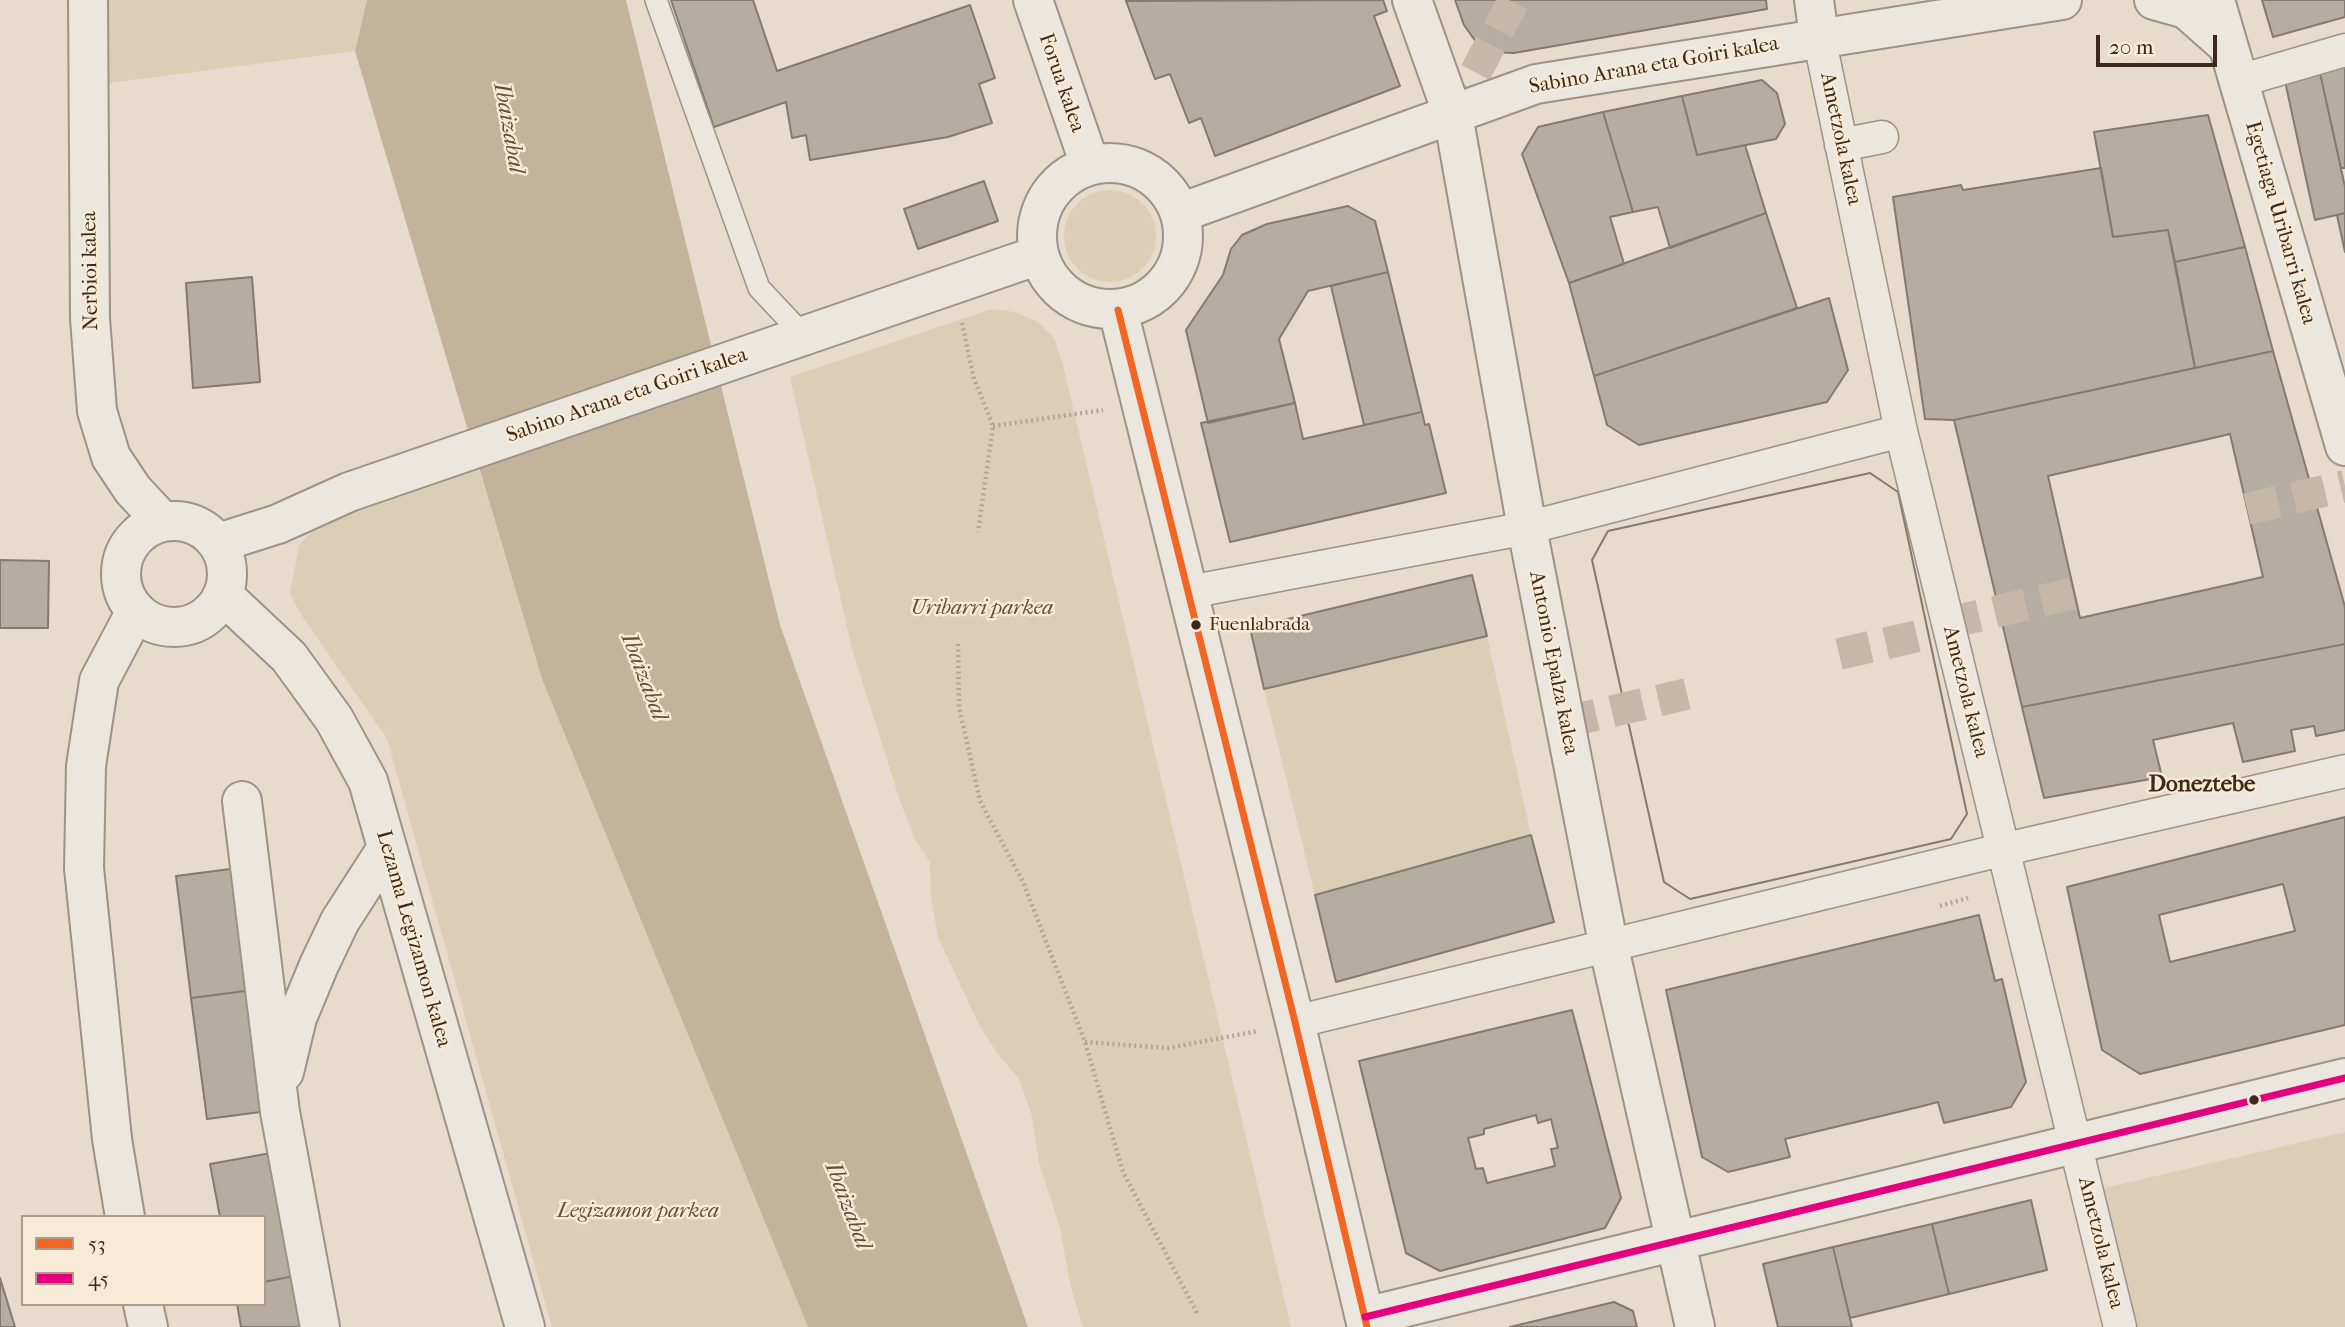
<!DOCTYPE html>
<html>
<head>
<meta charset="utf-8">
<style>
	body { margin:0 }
	#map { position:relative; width:2345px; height:1327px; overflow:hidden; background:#e7dccb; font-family:"IM FELL French Canon",serif }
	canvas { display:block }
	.legend { position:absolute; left:21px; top:1215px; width:245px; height:91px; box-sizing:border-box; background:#f7ead6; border:2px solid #ad9c8a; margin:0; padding:9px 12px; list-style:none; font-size:21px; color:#3e2819 }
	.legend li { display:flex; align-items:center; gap:14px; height:35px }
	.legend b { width:35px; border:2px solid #ad9c8a }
	.scale { position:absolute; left:2096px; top:35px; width:121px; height:32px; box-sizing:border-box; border:4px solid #3e2819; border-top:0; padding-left:9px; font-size:21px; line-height:24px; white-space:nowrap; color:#3e2819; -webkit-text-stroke:5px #f7ead6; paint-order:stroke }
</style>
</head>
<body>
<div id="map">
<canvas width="2345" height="1327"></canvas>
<ul class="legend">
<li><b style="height:9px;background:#f26522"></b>53</li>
<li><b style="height:9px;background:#e5007d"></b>45</li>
</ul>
<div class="scale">20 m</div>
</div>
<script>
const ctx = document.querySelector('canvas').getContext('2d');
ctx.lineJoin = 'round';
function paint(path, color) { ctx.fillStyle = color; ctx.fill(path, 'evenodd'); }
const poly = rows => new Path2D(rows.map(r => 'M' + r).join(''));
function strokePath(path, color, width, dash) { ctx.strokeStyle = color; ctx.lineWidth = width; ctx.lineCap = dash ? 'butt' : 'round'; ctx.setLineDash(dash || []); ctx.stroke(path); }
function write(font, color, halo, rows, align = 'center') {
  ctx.font = font + ' "IM FELL French Canon",serif'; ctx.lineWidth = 5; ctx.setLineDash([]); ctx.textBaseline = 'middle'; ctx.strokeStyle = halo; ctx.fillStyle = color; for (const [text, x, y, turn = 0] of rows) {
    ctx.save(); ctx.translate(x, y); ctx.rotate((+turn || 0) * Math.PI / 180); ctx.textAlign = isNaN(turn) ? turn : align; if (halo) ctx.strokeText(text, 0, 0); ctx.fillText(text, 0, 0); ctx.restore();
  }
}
paint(poly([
	[88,0,367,0,355,51,87,86],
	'1064 236a46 46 0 1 1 92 0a46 46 0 1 1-92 0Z',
	[992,309,1015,312,1038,322,1054,338,1062,361,1291,1327,1083,1327,1071,1288,1059,1224,1039,1163,1032,1116,1019,1079,997,1053,978,1023,938,937,931,898,930,862,915,840,900,801,852,649,790,377],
	[475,456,542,679,808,1327,552,1327,387,739,300,613,290,593,299,545,349,492],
	[1487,636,1531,835,1315,895,1264,689],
	[2345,1132,2345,1327,2134,1327,2100,1189]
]), '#dccdb6');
paint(poly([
	[367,0,626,0,780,625,1028,1327,808,1327,542,679,355,51]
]), '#c4b39b');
const building = poly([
	[671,0,753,0,777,71,970,5,995,78,979,84,992,123,948,137,810,160,806,135,792,138,786,102,714,127,671,0],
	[1383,0,1387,11,1374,16,1400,86,1215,156,1201,118,1189,123,1170,74,1155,79,1126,1,1383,0],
	[1455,0,1766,0,1767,9,1514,53,1490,52,1476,42,1464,25,1455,0],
	[2262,0,2345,0,2345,17,2273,37,2262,0],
	[2345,67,2345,168,2341,168,2320,73,2345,67],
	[2320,73,2345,187,2345,213,2315,220,2285,81,2320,73],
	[1762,80,1777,93,1785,124,1776,139,1697,155,1682,96,1762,80],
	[1682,96,1697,155,1745,145,1766,213,1670,248,1658,207,1633,212,1603,112,1682,96],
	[1603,112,1633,212,1610,217,1624,264,1569,283,1522,154,1538,127,1603,112],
	[2208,115,2245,247,2175,262,2168,230,2113,237,2094,132,2208,115],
	[2101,168,2113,237,2168,230,2195,368,1954,420,1925,419,1893,197,1961,185,1963,190,2101,168],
	[984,181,998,221,918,249,904,209,984,181],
	[1348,206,1375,221,1388,272,1308,291,1279,339,1295,403,1208,423,1186,330,1223,275,1231,249,1242,235,1267,224,1348,206],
	[1766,213,1797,308,1594,376,1569,283,1766,213],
	[2345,213,2345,252,2337,215,2345,213],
	[2245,247,2273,351,2195,368,2175,262,2245,247],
	[1388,272,1422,412,1364,425,1331,286,1388,272],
	[252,277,260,382,193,388,186,283,252,277],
	[1829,298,1848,370,1827,402,1639,445,1607,425,1594,376,1829,298],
	[2273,351,2345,607,2345,644,2022,707,1954,420,2273,351],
	[2230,434,2263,577,2080,618,2048,476,2230,434],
	[1295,403,1303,439,1422,412,1425,425,1429,424,1446,493,1230,542,1201,423,1295,403],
	[1870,473,1898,492,1967,814,1951,839,1690,899,1664,882,1592,560,1608,531,1870,473],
	[1870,473,1898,492,1967,814,1951,839,1690,899,1664,882,1592,560,1608,531,1870,473],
	[0,560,49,561,48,628,0,628,0,560],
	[1472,575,1487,636,1264,689,1250,628,1472,575],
	[2345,644,2345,730,2316,736,2314,726,2291,730,2295,751,2243,762,2233,723,2153,740,2162,777,2044,798,2022,707,2345,644],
	[2345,817,2345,1025,2140,1074,2102,1050,2067,887,2345,817],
	[2283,884,2295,931,2170,962,2159,915,2283,884],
	[1531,835,1554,922,1336,982,1315,895,1531,835],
	[238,868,253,990,191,998,176,876,238,868],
	[1979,915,1995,981,2002,979,2026,1082,2011,1107,1944,1123,1938,1102,1923,1106,1785,1139,1790,1157,1728,1172,1702,1157,1666,990,1979,915],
	[253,990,268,1111,207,1119,191,998,253,990],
	[1572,1010,1621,1198,1605,1228,1440,1271,1406,1253,1359,1061,1572,1010],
	[1536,1115,1538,1123,1551,1119,1558,1148,1551,1149,1555,1166,1487,1183,1483,1168,1476,1169,1468,1138,1484,1134,1484,1129,1536,1115],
	[271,1153,294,1276,264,1282,264,1217,220,1217,210,1164,271,1153],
	[2031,1200,2047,1270,1949,1294,1932,1224,2031,1200],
	[1932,1224,1949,1294,1850,1318,1833,1247,1932,1224],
	[1833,1247,1852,1327,1778,1327,1763,1264,1833,1247],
	[294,1276,304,1327,241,1327,237,1304,264,1304,264,1282,294,1276],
	[0,1278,15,1327,0,1327,0,1278],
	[1614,1302,1633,1311,1637,1327,1510,1327,1614,1302]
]);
paint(building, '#b6ada1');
strokePath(building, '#837a70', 2);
strokePath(poly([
	[1453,115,1514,0],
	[2247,509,2345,486],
	[1948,623,2075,593],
	[1839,654,1949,629],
	[1565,722,1687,694]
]), '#c5b8a7', 32, [32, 16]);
const service = poly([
	[656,0,759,288,804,336]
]);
const pedestrian = poly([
	[1819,37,1901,431,2120,1327],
	[2239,81,2345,50],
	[1841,145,1882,137],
	[1189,592,1527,528,1901,431],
	[1295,1022,1997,851,2345,771]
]);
const minor = poly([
	[88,0,90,318,97,411,111,457,133,490,163,522],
	[1033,0,1090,165],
	[1412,0,1453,115,1527,528,1609,948,1695,1327],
	[1814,0,1819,37],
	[2154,0,2186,9,2228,46],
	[2215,0,2345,446],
	'1037 236a73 73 0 1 1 146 0a73 73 0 1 1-146 0Z',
	[1180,213,1536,84,2062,0],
	[1118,310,1295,1022,1367,1327],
	'121 574a53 53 0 1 1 106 0a53 53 0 1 1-106 0Z',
	[218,543,278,524,349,492,1039,255],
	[223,595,289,657,334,719,368,781,525,1327],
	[242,801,280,1112,320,1327],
	[284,1072,297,1018,319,965,340,921,387,848],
	[1365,1317,2345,1078]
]);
const tertiary = poly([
	[125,1217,112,1139,84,868,86,766,99,681,136,611],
	[143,1304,148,1327]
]);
strokePath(service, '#9c9387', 24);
strokePath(pedestrian, '#9c9387', 35);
strokePath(minor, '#9c9387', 42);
strokePath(tertiary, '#9c9387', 42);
strokePath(poly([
	[962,323,974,379,993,426,978,532],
	[993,426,1103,410],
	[958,644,959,707,980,801,1023,882,1085,1042,1123,1172,1198,1315],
	[1940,906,1968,898],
	[1085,1042,1168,1048,1258,1031]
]), '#aca69d', 4.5, [2, 3.5]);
strokePath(service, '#ebe6de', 21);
strokePath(pedestrian, '#ebe6de', 32);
strokePath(minor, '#ebe6de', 38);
strokePath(tertiary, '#ebe6de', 38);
strokePath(poly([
	[1118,310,1295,1022,1367,1327]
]), '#f26522', 7);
strokePath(poly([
	[1365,1317,2345,1078]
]), '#e5007d', 7);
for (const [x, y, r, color] of [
	[1196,625,6,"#3e2819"],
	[2254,1100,6,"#3e2819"]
]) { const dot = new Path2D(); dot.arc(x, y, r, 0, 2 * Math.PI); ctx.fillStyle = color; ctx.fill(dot); strokePath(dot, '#f7ead6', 2.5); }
write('19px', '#3e2819', '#f7ead6', [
	["Fuenlabrada",1209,625]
], 'left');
write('21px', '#3e2819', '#f7ead6', [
	["Sabino Arana eta Goiri kalea",1654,66,-10],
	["Forua kalea",1061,83,71],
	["Ametzola kalea",1840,139,78],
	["Egetiaga Uribarri kalea",2280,223,74],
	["Nerbioi kalea",91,271,-91],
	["Sabino Arana eta Goiri kalea",627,396,-19],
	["Antonio Epalza kalea",1553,663,79],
	["Ametzola kalea",1965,692,76],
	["Lezama Legizamon kalea",413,939,74],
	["Ametzola kalea",2100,1243,76]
]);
write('italic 21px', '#634e3c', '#f7ead6', [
	["Uribarri parkea",982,609],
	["Legizamon parkea",638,1212]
]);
write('italic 23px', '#624c3a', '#f7ead6', [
	["Ibaizabal",508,128,80],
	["Ibaizabal",643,677,69],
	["Ibaizabal",847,1206,69]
]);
write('bold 23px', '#3e2819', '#f7ead6', [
	["Doneztebe",2202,785]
]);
</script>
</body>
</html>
